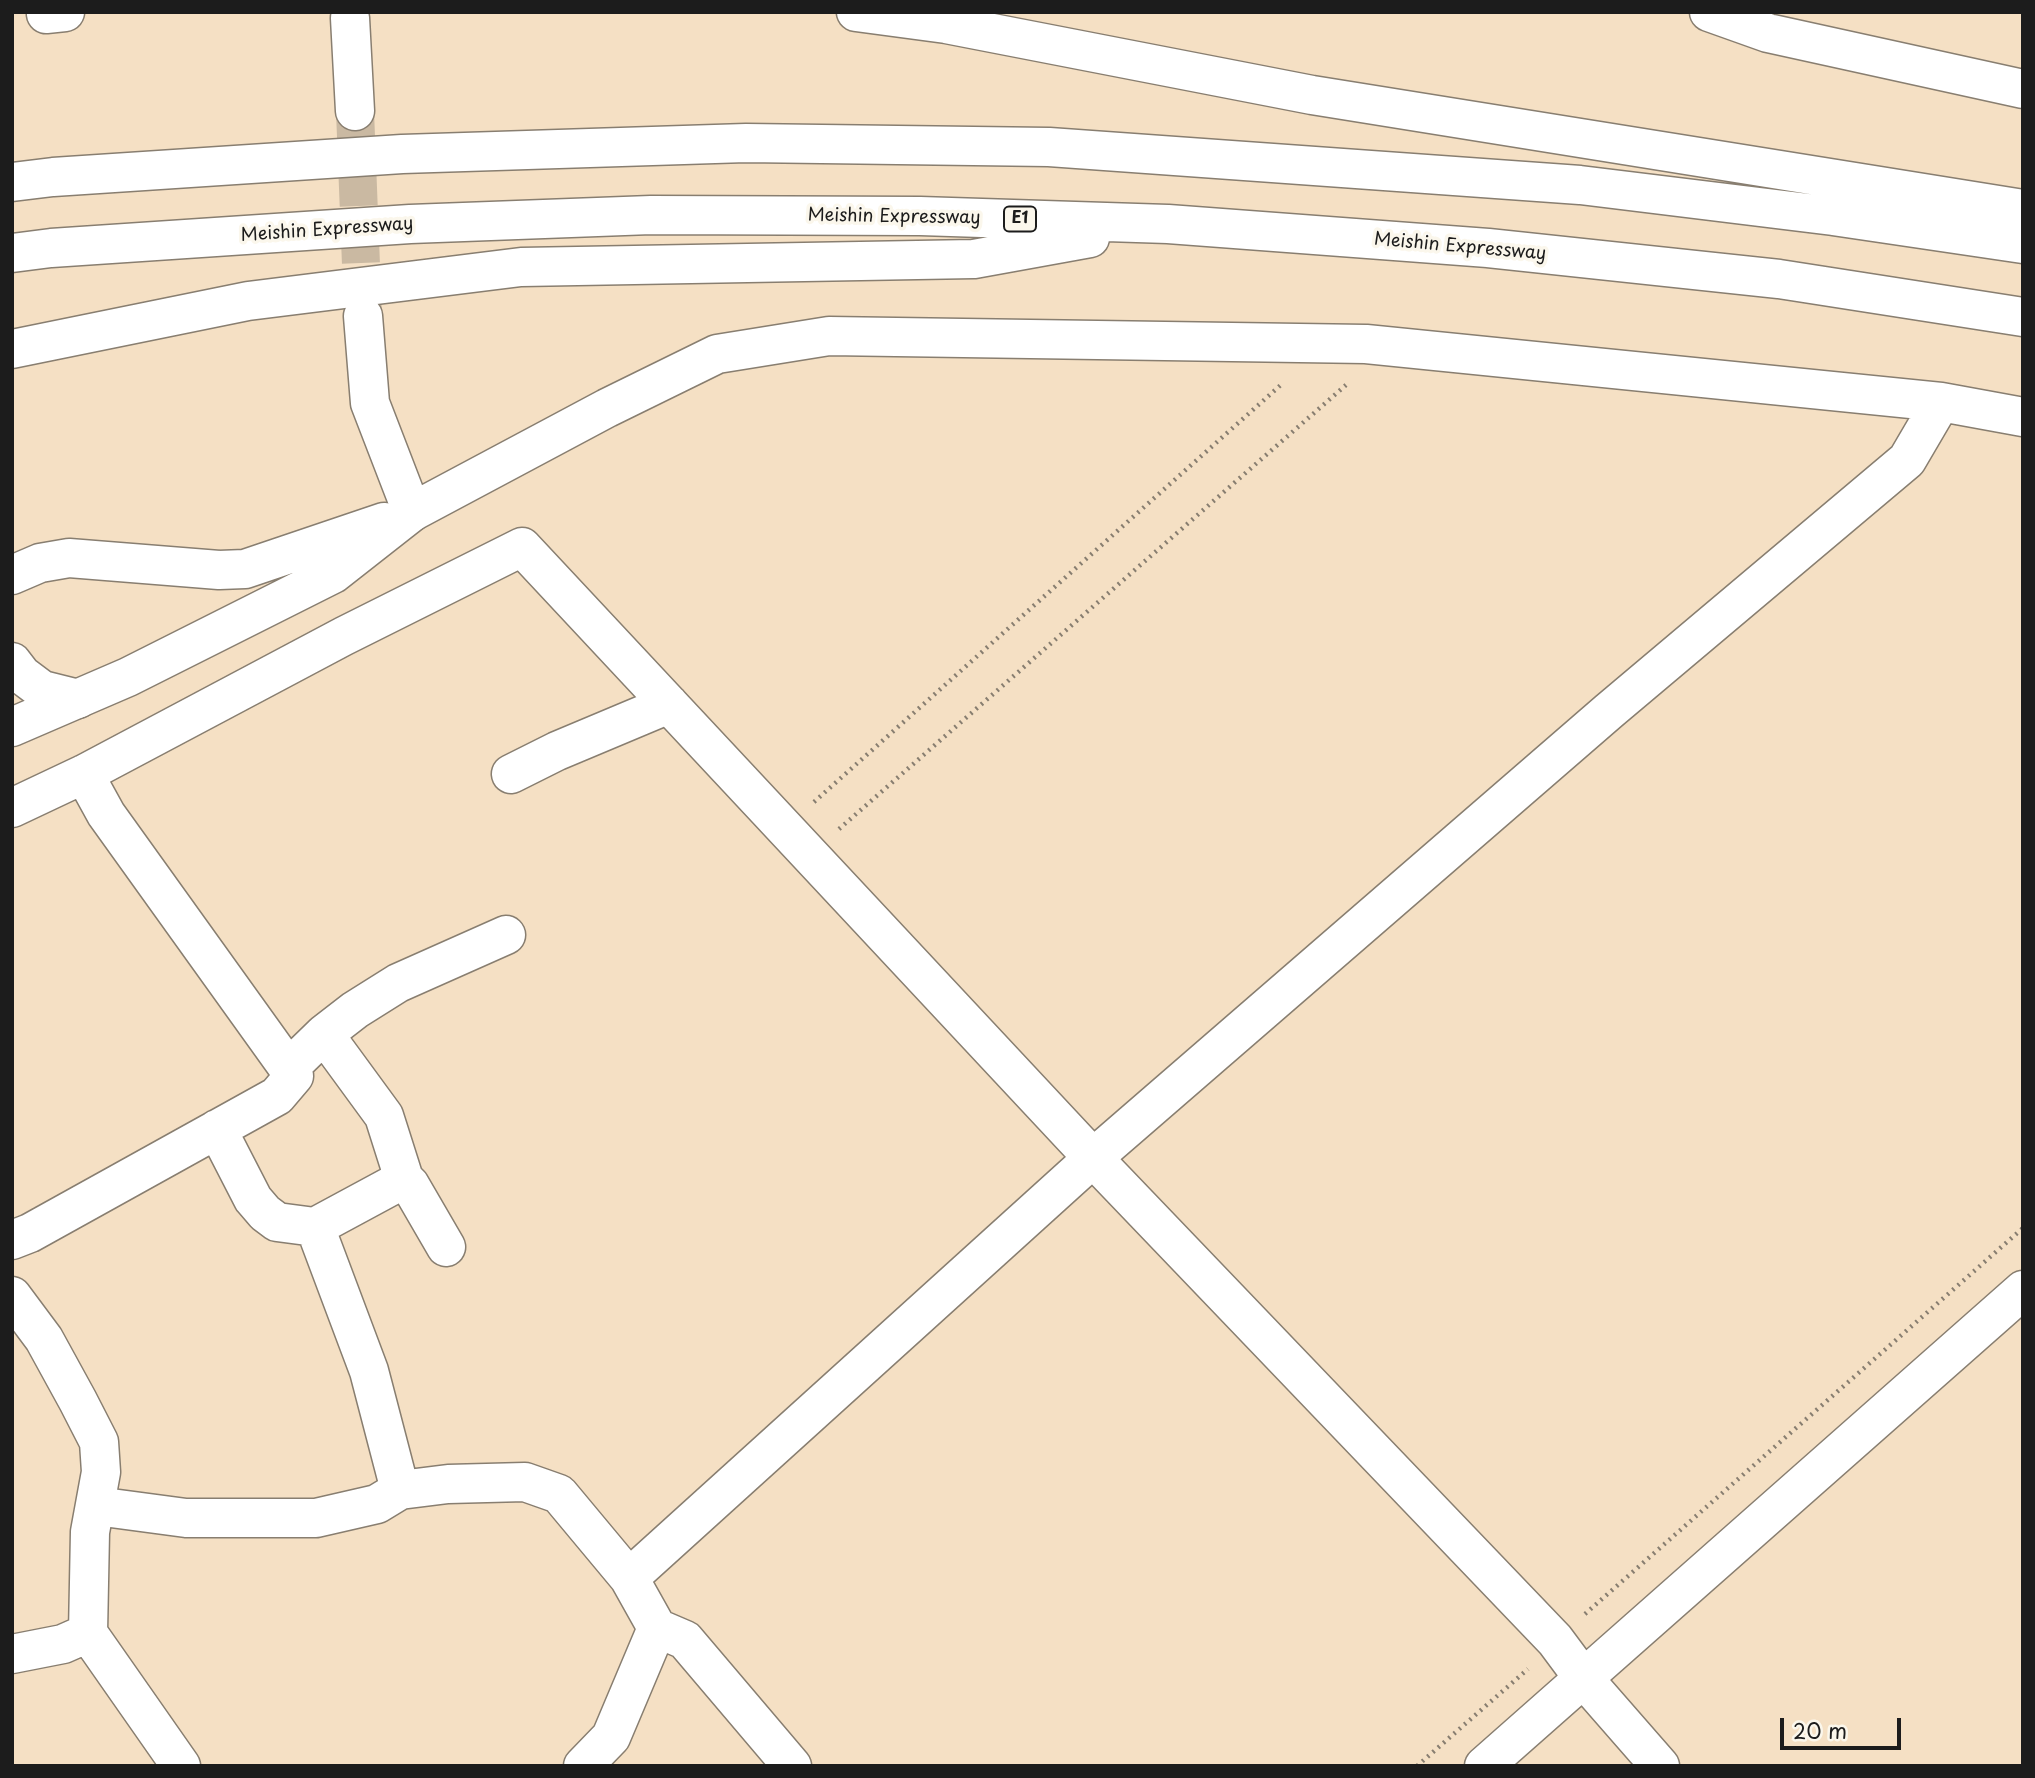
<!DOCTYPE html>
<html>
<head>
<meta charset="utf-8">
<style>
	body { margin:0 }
	#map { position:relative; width:2035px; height:1778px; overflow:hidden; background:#f5e0c4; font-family:"Playpen Sans",sans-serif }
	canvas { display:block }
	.frame { position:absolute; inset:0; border:14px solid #1c1c1c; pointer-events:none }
	.scale { position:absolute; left:1780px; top:1718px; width:121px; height:32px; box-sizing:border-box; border:4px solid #1c1c1c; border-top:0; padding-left:9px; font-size:21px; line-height:24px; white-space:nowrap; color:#1c1c1c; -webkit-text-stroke:5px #fbf7ec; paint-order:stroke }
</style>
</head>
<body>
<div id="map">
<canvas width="2035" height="1778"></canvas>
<div class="frame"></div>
<div class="scale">20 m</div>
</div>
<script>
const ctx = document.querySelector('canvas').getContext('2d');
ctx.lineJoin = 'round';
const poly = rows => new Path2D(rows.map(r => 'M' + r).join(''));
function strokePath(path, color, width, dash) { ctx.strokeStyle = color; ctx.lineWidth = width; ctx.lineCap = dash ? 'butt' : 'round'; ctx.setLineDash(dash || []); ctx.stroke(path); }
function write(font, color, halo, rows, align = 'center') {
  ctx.font = font + ' "Playpen Sans",sans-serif'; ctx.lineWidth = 7; ctx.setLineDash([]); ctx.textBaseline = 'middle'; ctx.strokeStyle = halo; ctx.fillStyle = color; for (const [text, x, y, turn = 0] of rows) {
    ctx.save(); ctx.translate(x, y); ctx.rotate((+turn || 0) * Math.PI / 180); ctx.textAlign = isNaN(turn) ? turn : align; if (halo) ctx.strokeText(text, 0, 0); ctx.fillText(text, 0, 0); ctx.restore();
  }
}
strokePath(poly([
	[355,111,363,316]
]), '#cab9a2', 38, [38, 19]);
const minor = poly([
	[1709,12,1768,33,2023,89],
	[350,18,355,111],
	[363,316,370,403,412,512,607,408,717,354,829,336,1366,344,1941,402,2023,417],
	[12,662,22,675,42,690,78,699],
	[511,774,557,751,669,704],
	[12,808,84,774,344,636,522,547,1093,1158,1555,1640,1584,1679,1660,1766],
	[324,1034,355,1010,398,983,506,935],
	[288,1069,324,1034,384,1116,404,1179,315,1227,369,1371,400,1490],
	[217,1129,253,1199,265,1213,277,1222,315,1227],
	[404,1179,410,1185,446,1247],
	[12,1240,30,1233,277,1096,294,1076,106,814,84,774],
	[12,1296,44,1339,78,1401,99,1442,101,1472,90,1532,88,1633,63,1644,12,1654],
	[96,1506,186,1518,316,1518,377,1504,400,1490,448,1484,525,1482,559,1494,629,1578,657,1628,611,1737,583,1766],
	[629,1578,1093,1158,1609,711,1907,460,1941,402],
	[657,1628,685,1640,792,1766],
	[88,1633,181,1766],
	[1484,1766,2023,1290]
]);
const highway = poly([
	[856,12,946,24,1312,95,2023,209],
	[46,14,65,12],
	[12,182,53,177,402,154,746,143,1049,147,1580,185,1833,216,2023,244],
	[12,253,51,248,410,224,651,215,920,216,1168,224,1488,248,1779,279,2023,317],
	[12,349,248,301,521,267,974,259,1090,238],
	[12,575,40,563,69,558,219,570,245,569,384,522],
	[12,727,128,677,333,574,412,512]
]);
strokePath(minor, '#887e70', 41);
strokePath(highway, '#887e70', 41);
strokePath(poly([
	[814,802,1283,383],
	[839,829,1346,385],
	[1585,1614,2023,1228],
	[1417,1766,1528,1669]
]), '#887e70', 4.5, [2, 5]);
strokePath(minor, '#fff', 38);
strokePath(highway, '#fff', 38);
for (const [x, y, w] of [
	[1020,219,32]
]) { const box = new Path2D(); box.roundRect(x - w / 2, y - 12.5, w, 25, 5); ctx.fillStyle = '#fbf7ec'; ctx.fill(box); strokePath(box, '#1c1c1c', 2); }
write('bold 16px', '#1c1c1c', null, [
	["E1",1020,219]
]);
write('18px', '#1c1c1c', '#fbf7ec', [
	["Meishin Expressway",894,217,1],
	["Meishin Expressway",327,230,-4],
	["Meishin Expressway",1460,247,5]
]);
</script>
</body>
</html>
